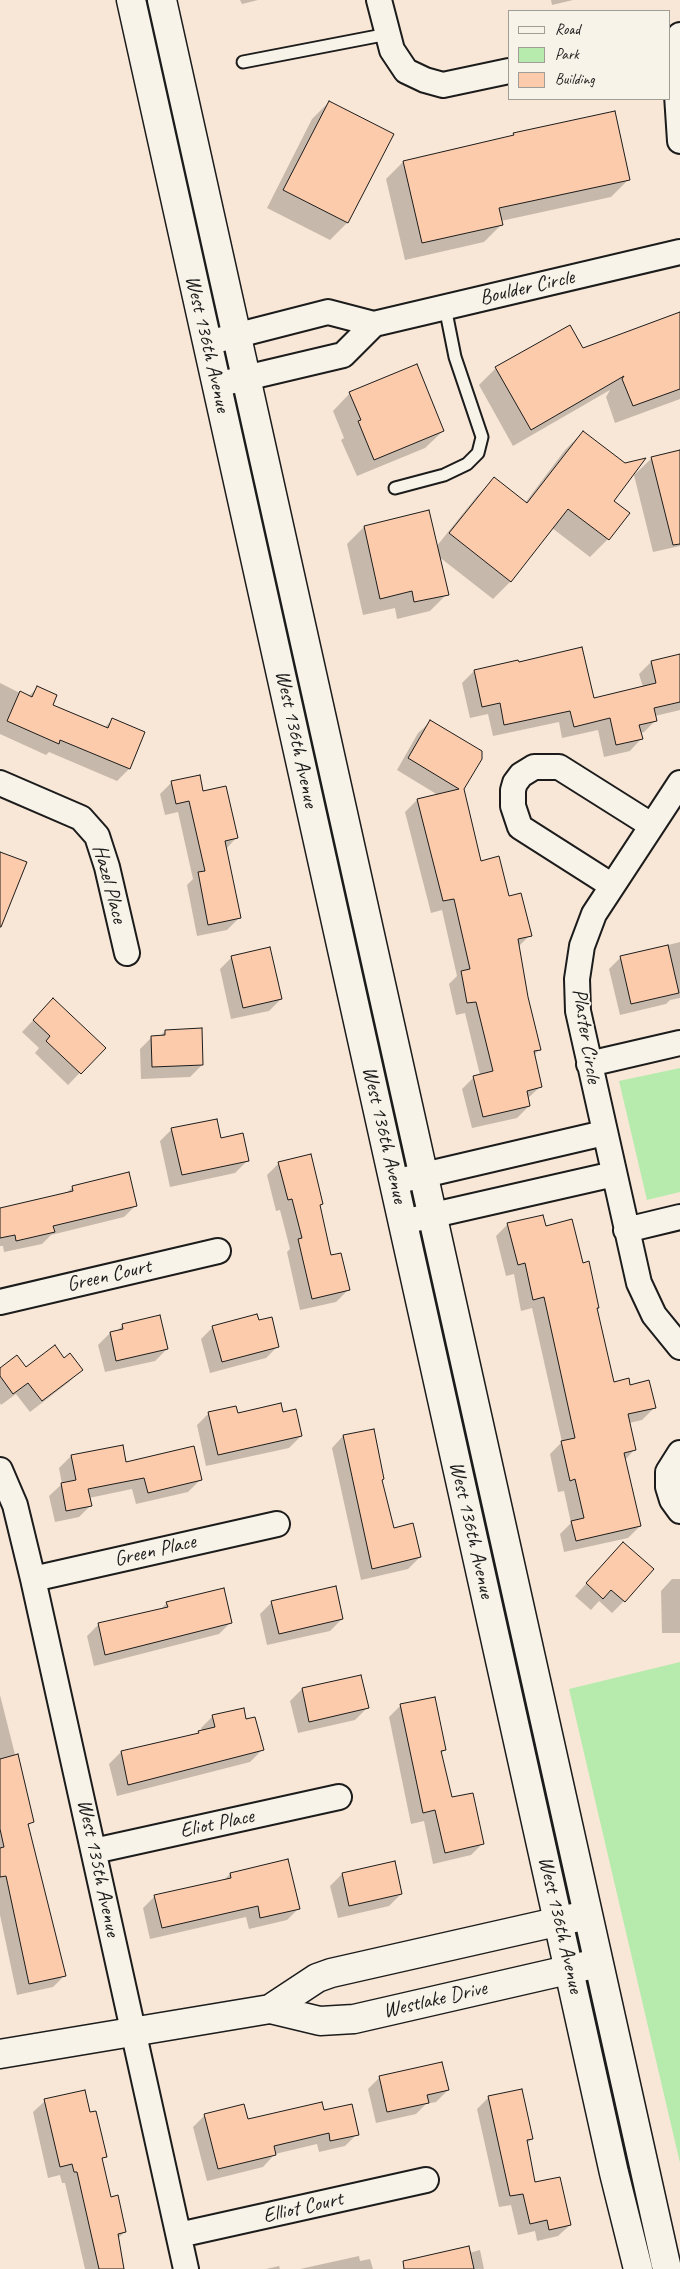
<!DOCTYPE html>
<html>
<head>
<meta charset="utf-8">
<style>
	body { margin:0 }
	#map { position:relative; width:680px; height:2269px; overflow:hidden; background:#f8e7d6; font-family:Caveat,sans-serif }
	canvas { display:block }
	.legend { position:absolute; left:508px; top:10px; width:162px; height:90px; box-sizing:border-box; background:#f7f3e8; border:1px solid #9f9d96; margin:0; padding:6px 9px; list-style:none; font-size:15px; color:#1c1c1c }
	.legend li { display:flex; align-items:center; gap:10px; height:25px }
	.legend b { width:25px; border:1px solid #9f9d96 }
</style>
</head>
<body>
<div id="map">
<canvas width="680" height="2269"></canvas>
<ul class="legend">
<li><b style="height:6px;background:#f7f3e8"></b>Road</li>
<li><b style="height:14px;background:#b7ebad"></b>Park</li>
<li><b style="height:14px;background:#fccbac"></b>Building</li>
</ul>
</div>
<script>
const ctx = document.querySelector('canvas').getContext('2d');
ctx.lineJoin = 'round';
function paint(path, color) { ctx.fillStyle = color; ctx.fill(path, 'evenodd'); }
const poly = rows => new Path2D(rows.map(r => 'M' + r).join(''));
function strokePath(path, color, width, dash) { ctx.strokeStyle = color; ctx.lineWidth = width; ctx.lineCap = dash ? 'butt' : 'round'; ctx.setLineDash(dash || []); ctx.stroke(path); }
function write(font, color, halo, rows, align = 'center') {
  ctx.font = font + ' Caveat,sans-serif'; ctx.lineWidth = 4; ctx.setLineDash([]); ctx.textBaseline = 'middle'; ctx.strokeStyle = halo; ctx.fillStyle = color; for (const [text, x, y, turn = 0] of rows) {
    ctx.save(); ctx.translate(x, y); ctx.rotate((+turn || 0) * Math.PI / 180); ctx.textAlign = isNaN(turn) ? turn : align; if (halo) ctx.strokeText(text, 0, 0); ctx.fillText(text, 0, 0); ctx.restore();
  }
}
paint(poly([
	[680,1068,680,1192,647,1200,619,1081],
	[680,1662,680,2163,569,1689]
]), '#b7ebad');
paint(poly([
	[240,0,258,0,242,4],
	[551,0,573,0,552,5],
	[329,102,392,135,347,223,330,240,267,208,312,119],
	[514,134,628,180,611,197,501,221,502,224,484,242,405,260,386,179,403,162,511,137],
	[680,321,680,399,615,423,606,397,610,390,513,446,479,385,496,368,582,350],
	[350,393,443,431,425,448,357,476,341,440,344,438,333,411],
	[583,432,612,501,628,513,608,539,590,557,552,528,510,582,493,599,438,556,447,594,430,611,397,619,395,608,363,615,347,544,364,527,436,547,477,496,494,479,525,503,565,450],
	[680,451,680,546,653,552,634,475,652,458],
	[680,655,680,710,655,716,656,720,644,732,640,733,641,739,630,751,604,757,598,730,562,738,559,722,493,736,488,714,470,718,462,683,474,671,517,662,593,699,643,687,639,674,651,662],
	[0,683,28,697,37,688,51,706,104,728,112,720,143,733,129,769,117,781,49,752,46,755,0,734],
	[430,722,463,789,480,863,508,898,530,935,518,947,527,997,540,1049,534,1055,541,1086,527,1099,529,1106,517,1118,472,1128,462,1089,474,1077,480,1075,465,1013,456,1015,449,984,457,976,442,910,431,913,405,812,417,800,438,795,397,770,418,733],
	[172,782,202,793,237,837,226,849,239,918,227,930,197,936,187,885,193,879,178,812,165,815,160,794],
	[680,942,680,998,670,1000,666,1004,620,1015,609,969,621,957],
	[232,957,281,999,269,1011,231,1019,220,969],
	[41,1012,104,1048,68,1085,35,1053,39,1048,22,1032],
	[165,1031,202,1065,190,1077,141,1079,140,1049,152,1037,159,1037],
	[172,1129,220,1139,247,1161,235,1173,170,1187,160,1141],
	[279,1163,322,1204,319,1207,330,1256,348,1290,336,1302,300,1310,287,1252,290,1249,280,1210,276,1211,267,1175],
	[73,1187,136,1205,124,1217,51,1235,42,1244,4,1252,3,1246,0,1246,0,1210,65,1194],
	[508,1224,545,1227,582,1264,598,1307,596,1310,613,1384,629,1386,654,1408,642,1420,629,1423,635,1449,625,1460,640,1526,628,1538,564,1552,560,1534,571,1523,564,1491,558,1492,550,1454,562,1442,532,1308,521,1311,514,1274,506,1276,496,1236],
	[258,1322,278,1346,266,1358,210,1373,201,1339,213,1327],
	[123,1325,167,1349,155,1361,105,1372,98,1345,110,1333,116,1332],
	[64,1359,81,1370,69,1382,30,1412,16,1394,1,1405,0,1403,0,1370,26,1369],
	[209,1413,237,1414,301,1436,289,1448,206,1466,197,1425],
	[343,1436,383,1479,381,1481,393,1530,420,1557,408,1569,361,1580,332,1448],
	[122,1446,125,1463,200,1480,188,1492,136,1504,132,1489,89,1498,91,1505,79,1517,55,1522,49,1496,62,1484,59,1468,71,1456],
	[623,1543,624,1601,612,1613,599,1601,591,1610,575,1596],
	[672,1579,680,1579,680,1633,662,1633,661,1591],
	[272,1602,342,1619,330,1631,267,1645,260,1614],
	[167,1603,231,1622,219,1634,94,1666,87,1636,99,1624,159,1611],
	[360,1676,367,1708,355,1720,298,1733,290,1701,302,1689],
	[0,1695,32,1822,28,1826,65,1975,53,1987,17,1995,0,1915],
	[401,1705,445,1750,440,1754,451,1799,483,1843,471,1855,433,1864,424,1821,411,1824,389,1717],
	[213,1716,245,1721,262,1750,250,1762,117,1796,109,1764,121,1752,196,1735,202,1731,201,1728],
	[287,1861,299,1908,287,1920,249,1929,246,1917,150,1939,143,1908,155,1896,224,1880,230,1874],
	[342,1874,401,1894,389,1906,338,1918,330,1886],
	[380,2077,448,2090,436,2102,426,2104,416,2114,376,2123,368,2089],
	[489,2097,532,2139,526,2144,534,2184,570,2225,558,2236,537,2241,535,2231,518,2235,511,2205,499,2207,477,2109],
	[45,2101,89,2114,105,2156,101,2160,110,2198,125,2232,117,2239,123,2269,85,2269,65,2183,62,2183,60,2175,48,2178,33,2112],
	[323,2112,357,2134,345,2146,319,2152,317,2144,275,2154,263,2167,207,2181,193,2127,205,2115,247,2121],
	[480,2250,484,2269,414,2269,469,2253],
	[359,2256,360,2261,370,2259,373,2269,300,2269],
	[279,2266,280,2269,266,2269]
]), '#0003');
const building = poly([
	[329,101,394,134,348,223,283,190,329,101],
	[615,111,630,180,499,208,503,225,422,243,403,161,514,135,513,133,615,111],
	[680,312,680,389,633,406,622,379,624,376,531,430,495,367,570,325,583,348,680,312],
	[417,364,444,431,374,460,358,421,361,420,349,392,417,364],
	[583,431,625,463,646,458,614,501,630,513,609,540,568,509,511,582,449,533,494,477,527,503,583,431],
	[680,450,680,544,673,545,651,457,680,450],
	[429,510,449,595,414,602,412,591,380,599,364,526,429,510],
	[582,647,594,698,656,683,651,661,680,654,680,702,654,708,657,721,639,725,643,739,616,745,610,718,574,727,570,711,504,725,500,703,482,707,474,670,518,660,519,662,582,647],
	[37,686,57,695,53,705,108,728,112,718,145,732,130,769,60,740,59,744,7,721,20,691,32,697,37,686],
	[430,720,482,751,482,759,464,789,481,861,499,856,509,896,521,893,532,936,518,939,528,997,541,1050,534,1051,542,1087,527,1091,530,1106,483,1117,473,1076,493,1071,476,1002,467,1003,461,971,470,969,454,899,443,901,417,799,459,789,408,758,430,720],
	[200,775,203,791,226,786,238,838,225,841,241,918,208,925,198,872,205,871,189,801,176,804,171,781,200,775],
	[0,852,27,862,1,927,0,927,0,852],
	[668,945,679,993,631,1004,620,956,668,945],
	[270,947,282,999,243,1008,231,956,270,947],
	[53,998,106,1048,81,1074,46,1041,50,1036,33,1020,53,998],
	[202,1028,203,1065,152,1067,151,1036,165,1035,165,1030,202,1028],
	[217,1119,221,1138,243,1133,249,1161,182,1175,171,1128,217,1119],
	[311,1154,323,1204,320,1205,331,1255,341,1253,350,1290,312,1299,298,1239,302,1238,292,1199,288,1200,278,1162,311,1154],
	[129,1172,137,1206,53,1226,55,1232,16,1241,15,1235,0,1238,0,1208,73,1191,72,1186,129,1172],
	[543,1215,546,1226,572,1219,583,1263,589,1261,599,1308,597,1308,614,1382,629,1378,630,1385,649,1380,656,1408,628,1414,636,1450,624,1453,641,1526,576,1541,571,1521,584,1518,575,1479,570,1481,561,1441,575,1438,544,1297,533,1300,525,1263,518,1265,507,1223,543,1215],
	[257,1314,259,1320,272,1317,279,1347,222,1362,212,1326,257,1314],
	[160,1315,168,1349,116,1361,110,1332,123,1329,122,1324,160,1315],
	[55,1345,64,1358,70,1353,83,1370,42,1401,28,1383,13,1394,0,1376,0,1368,17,1355,26,1367,55,1345],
	[281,1403,283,1412,296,1409,302,1436,218,1455,208,1412,236,1406,238,1413,281,1403],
	[374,1429,384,1479,382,1480,394,1528,413,1523,421,1557,372,1569,343,1435,374,1429],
	[123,1445,126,1462,194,1446,202,1480,148,1493,144,1478,88,1489,92,1506,66,1511,61,1483,76,1480,71,1455,123,1445],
	[623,1542,654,1569,625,1602,611,1590,603,1599,586,1583,623,1542],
	[336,1586,343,1619,279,1634,271,1601,336,1586],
	[224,1588,232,1623,105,1655,98,1623,168,1607,166,1602,224,1588],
	[361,1675,369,1708,309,1722,302,1688,361,1675],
	[435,1697,446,1750,441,1751,452,1797,473,1793,484,1844,445,1853,435,1810,423,1813,400,1704,435,1697],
	[244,1708,246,1719,255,1717,264,1750,128,1785,121,1751,199,1733,198,1731,215,1727,212,1715,244,1708],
	[18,1754,34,1822,28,1824,66,1976,29,1984,6,1876,0,1877,0,1848,4,1847,0,1829,0,1759,18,1754],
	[288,1859,300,1909,260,1918,258,1906,162,1928,154,1895,231,1878,230,1873,288,1859],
	[395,1861,402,1894,349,1906,342,1873,395,1861],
	[442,2062,449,2090,427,2095,429,2103,387,2112,379,2076,442,2062],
	[522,2089,533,2139,527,2140,535,2182,560,2177,571,2225,549,2230,547,2220,530,2224,523,2194,510,2196,488,2096,522,2089],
	[85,2090,90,2112,96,2111,107,2157,102,2158,111,2197,118,2195,126,2232,118,2234,124,2269,99,2269,77,2172,74,2172,72,2164,60,2167,44,2099,85,2090],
	[322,2102,324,2110,352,2104,359,2135,330,2141,329,2133,274,2146,276,2155,218,2169,204,2114,244,2104,248,2119,322,2102],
	[469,2246,474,2269,404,2269,403,2261,469,2246]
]);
paint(building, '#fccbac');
strokePath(building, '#1c1c1c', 1);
const service = poly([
	[243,62,388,34],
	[395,488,444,475,467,464,478,453,482,437,455,357,445,307]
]);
const minor = poly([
	[379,0,392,50,406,71,425,80,443,85,509,71],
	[680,35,677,95,680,141],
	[207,343,328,312,374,324,680,252],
	[216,385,343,355,374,324],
	[0,783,81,818,97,836,107,867,127,953],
	[680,783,594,914,582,946,577,979,578,1011,639,1283,654,1315,680,1347],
	[611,885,520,827,513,806,513,790,515,783,521,775,534,767,559,767,651,825],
	[589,1064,680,1043],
	[394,1182,604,1133],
	[403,1222,614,1174],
	[626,1230,680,1217],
	[0,1302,218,1251],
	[680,1453,668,1472,668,1487,672,1500,680,1511],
	[0,1470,15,1505,33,1579,186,2269],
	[33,1579,277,1524],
	[94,1851,339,1797],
	[179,2235,426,2180]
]);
const tertiary = poly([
	[270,2009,317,1978,331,1973,587,1915],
	[0,2054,270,2009,320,2021,354,2019,598,1963]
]);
const secondary = poly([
	[131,0,614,2173,638,2269],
	[162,0,667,2269]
]);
strokePath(service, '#1c1c1c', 15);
strokePath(minor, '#1c1c1c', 28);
strokePath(tertiary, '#1c1c1c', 31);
strokePath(secondary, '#1c1c1c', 31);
strokePath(service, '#f7f3e8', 11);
strokePath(minor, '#f7f3e8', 24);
strokePath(tertiary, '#f7f3e8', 28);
strokePath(secondary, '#f7f3e8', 28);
write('21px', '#1c1c1c', '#f7f3e8', [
	["Boulder Circle",527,288,-13],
	["West 136th Avenue",207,344,77],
	["West 136th Avenue",296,739,78],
	["Hazel Place",109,884,75],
	["Plaster Circle",586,1036,81],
	["West 136th Avenue",384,1135,77],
	["Green Court",109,1276,-13],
	["West 136th Avenue",471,1530,77],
	["Green Place",155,1551,-13],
	["Eliot Place",217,1824,-12],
	["West 135th Avenue",98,1868,78],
	["West 136th Avenue",560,1925,77],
	["Westlake Drive",435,2000,-13],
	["Elliot Court",303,2208,-13]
]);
</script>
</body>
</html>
